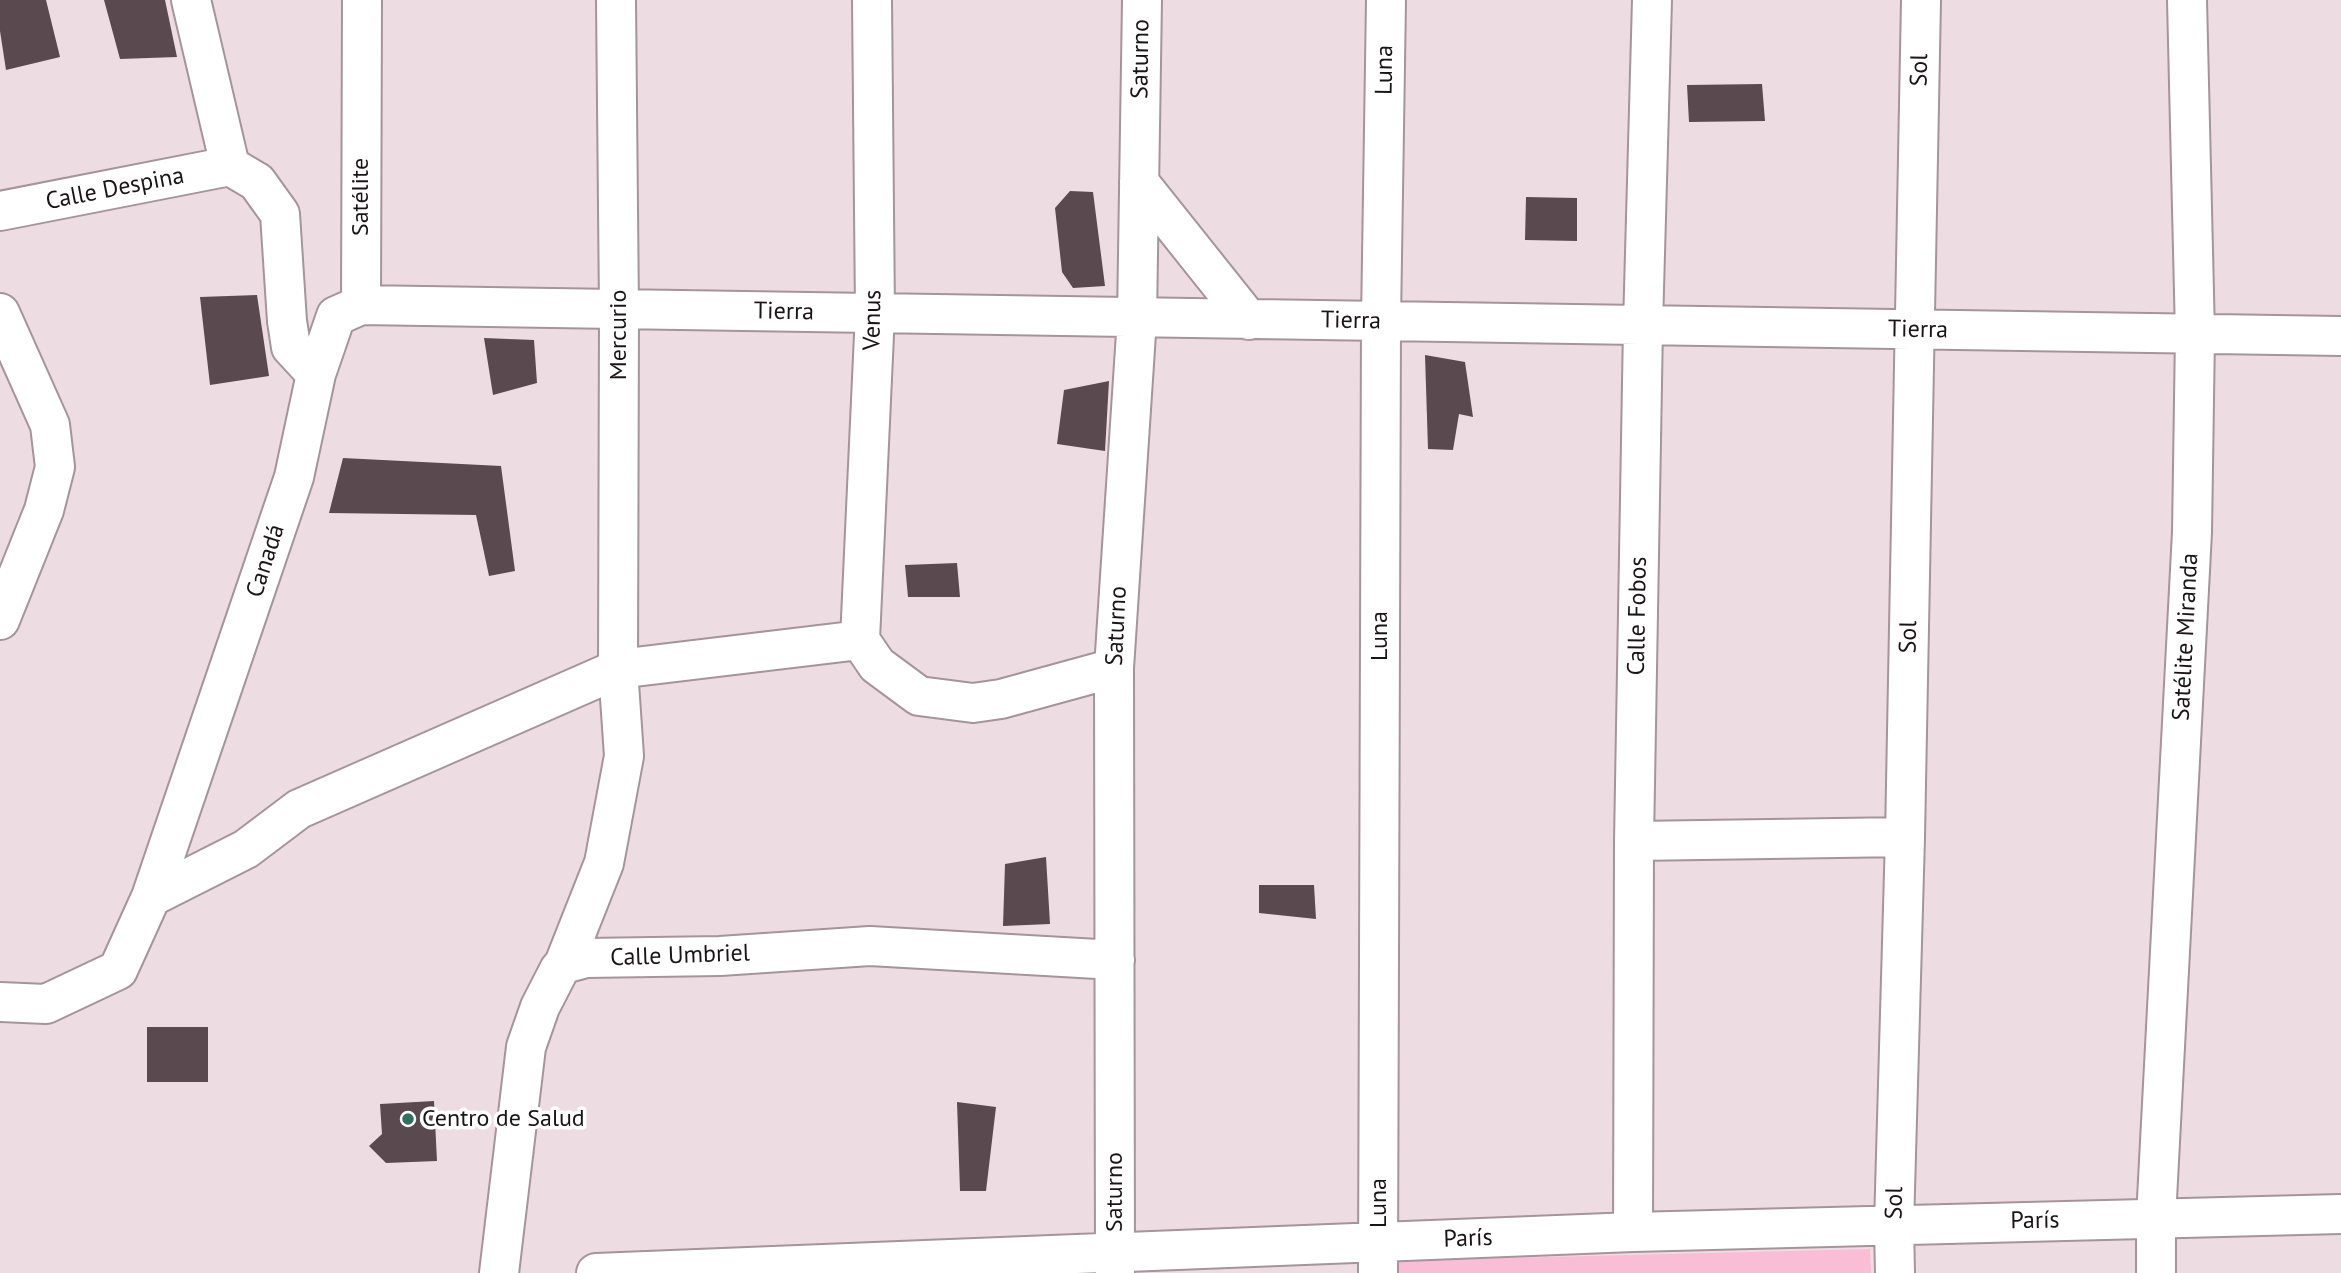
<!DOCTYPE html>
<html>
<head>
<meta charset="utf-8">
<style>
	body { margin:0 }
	canvas { display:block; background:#eedce3 }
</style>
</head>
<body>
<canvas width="2341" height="1273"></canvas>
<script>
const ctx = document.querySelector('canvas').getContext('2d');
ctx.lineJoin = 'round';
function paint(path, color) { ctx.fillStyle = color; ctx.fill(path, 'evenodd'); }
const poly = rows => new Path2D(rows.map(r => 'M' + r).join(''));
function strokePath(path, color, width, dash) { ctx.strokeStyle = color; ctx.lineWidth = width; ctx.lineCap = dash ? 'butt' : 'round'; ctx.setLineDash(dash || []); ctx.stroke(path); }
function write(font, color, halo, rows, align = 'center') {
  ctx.font = font + ' "PT Sans",sans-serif'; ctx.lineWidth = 7; ctx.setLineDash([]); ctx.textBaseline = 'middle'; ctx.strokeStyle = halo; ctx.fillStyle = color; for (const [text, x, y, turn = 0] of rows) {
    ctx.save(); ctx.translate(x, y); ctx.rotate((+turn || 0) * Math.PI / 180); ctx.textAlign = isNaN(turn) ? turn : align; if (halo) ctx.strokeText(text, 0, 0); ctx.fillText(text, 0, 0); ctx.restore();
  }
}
paint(poly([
	[1870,1249,1871,1273,1388,1273,1388,1261]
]), '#f9bdd6');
paint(poly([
	[0,0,46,0,60,57,6,70,0,31],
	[104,0,165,0,177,57,120,59],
	[1762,84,1765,121,1689,122,1687,85],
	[1070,191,1093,192,1105,286,1073,288,1062,272,1055,208],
	[1526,197,1577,198,1577,241,1525,240],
	[257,295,269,376,210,385,200,297],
	[484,338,534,340,537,383,493,395],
	[1425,355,1465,362,1473,417,1459,414,1453,450,1428,449],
	[1109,381,1105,451,1057,444,1064,390],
	[343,458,501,466,515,571,489,576,476,515,329,513],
	[957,563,960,597,908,597,905,565],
	[1046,857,1050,924,1003,926,1005,864],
	[1259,885,1314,885,1316,919,1259,913],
	[147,1027,208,1027,208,1082,147,1082],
	[434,1101,437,1161,386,1163,369,1146,382,1134,380,1104],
	[957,1102,996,1107,986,1191,960,1191]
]), '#5a4a50');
const minor = poly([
	[191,0,230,166],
	[230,166,257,182,280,214,287,321,291,347,316,374],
	[1139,182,1249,320],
	[0,211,230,166],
	[361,305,2341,336],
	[0,313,50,425,55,467,44,510,0,620],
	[860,640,875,313,872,0],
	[860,640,877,665,919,696,973,703,1001,699,1114,668],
	[1634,841,1905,837],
	[151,897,246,849,299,809,618,669,860,640],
	[564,964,604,863,624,756,618,669,619,310,616,0],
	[0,1002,46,1004,118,970,151,897,294,477,316,374,336,316,361,305,362,0],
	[1633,1232,1634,841,1643,326,1652,0],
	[499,1273,526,1047,540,1007,559,970,564,964,586,958,720,956,870,946,1115,960],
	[596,1273,1633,1232,2341,1214],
	[1115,1273,1114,668,1137,318,1142,0],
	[1378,1273,1381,321,1386,0],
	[1895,1273,1894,1225,1905,837,1921,0],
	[2156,1273,2156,1218,2192,532,2195,334,2187,0]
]);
strokePath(minor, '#a5949a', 42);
strokePath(minor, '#fff', 38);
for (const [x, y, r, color] of [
	[408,1119,7,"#32705d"]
]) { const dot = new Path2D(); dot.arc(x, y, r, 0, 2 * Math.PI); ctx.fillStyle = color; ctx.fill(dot); strokePath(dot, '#fff', 2.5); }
write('24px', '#1a1417', '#fff', [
	["Saturno",1141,59,-89],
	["Luna",1385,70,-89],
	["Sol",1920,70,-89],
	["Calle Despina",115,189,-11],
	["Satélite",361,197,-90],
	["Tierra",784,312,1],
	["Venus",873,320,-89],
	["Tierra",1351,321,1],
	["Tierra",1918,330,1],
	["Mercurio",619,335,-90],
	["Canadá",266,561,-72],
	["Calle Fobos",1638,616,-89],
	["Saturno",1117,626,-87],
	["Luna",1380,636,-90],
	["Sol",1909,637,-89],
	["Satélite Miranda",2186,637,-87],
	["Calle Umbriel",680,956,-2],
	["Saturno",1115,1192,-90],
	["Luna",1379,1203,-90],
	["Sol",1895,1203,-89],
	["París",2035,1221,-1],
	["París",1468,1239,-2]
]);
write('24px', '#1a1417', '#fff', [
	["Centro de Salud",422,1119]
], 'left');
</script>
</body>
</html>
